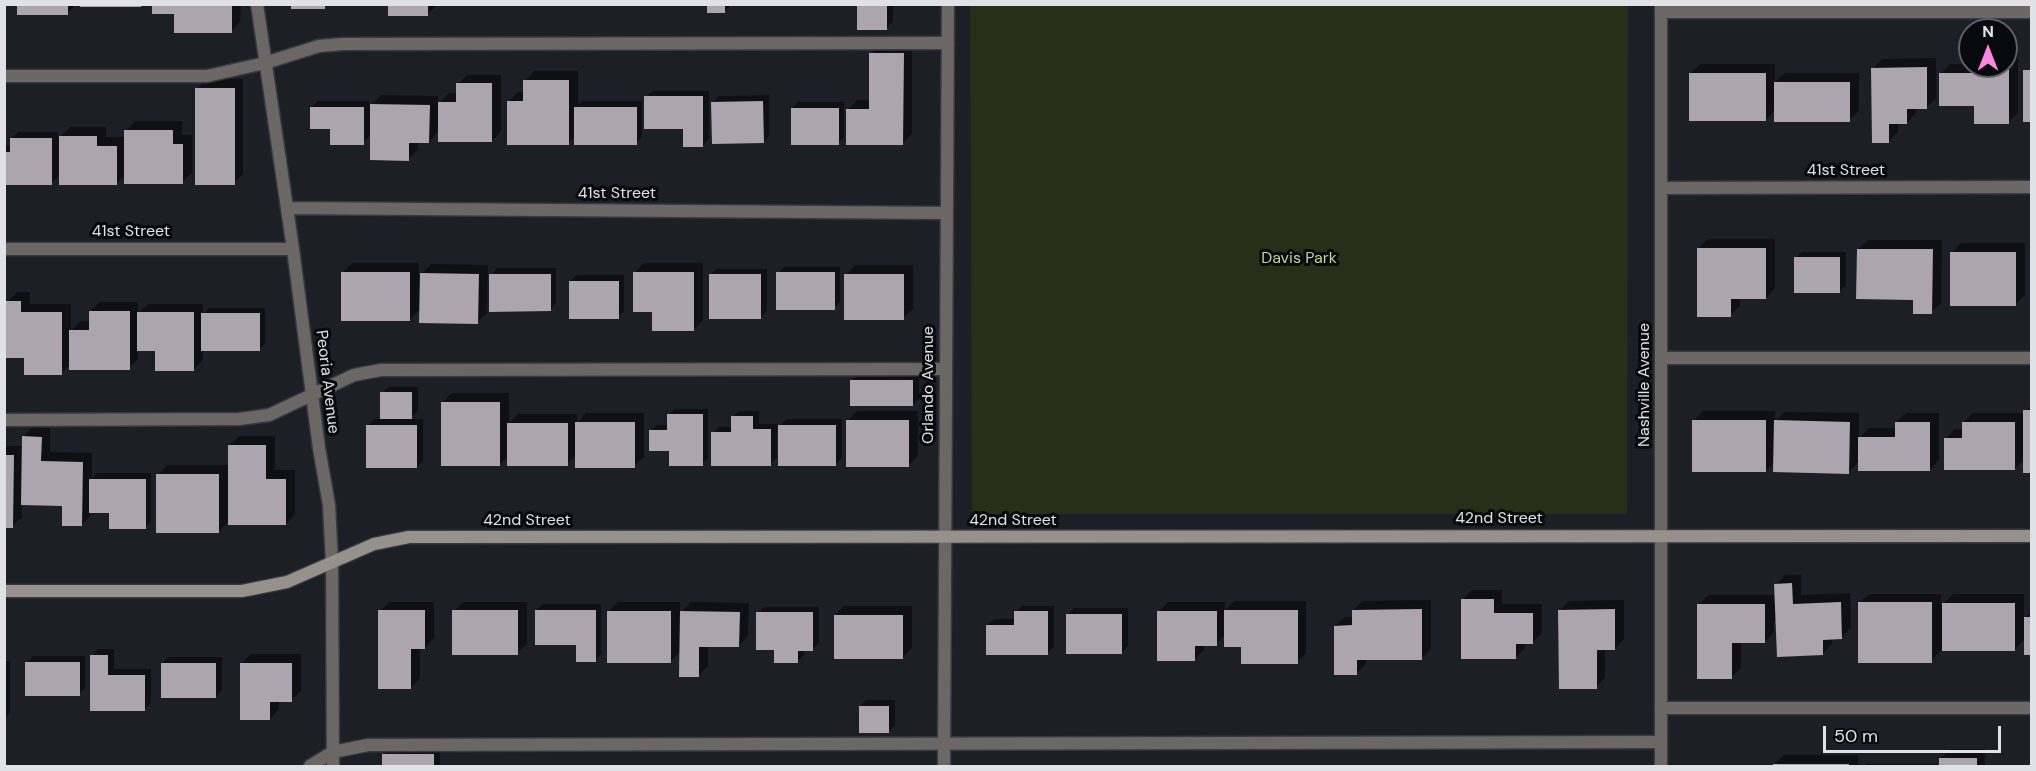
<!DOCTYPE html>
<html>
<head>
<meta charset="utf-8">
<style>
	body { margin:0 }
	#map { position:relative; width:2036px; height:771px; overflow:hidden; background:#1d1f26; font-family:"DM Sans",sans-serif }
	canvas { display:block }
	.frame { position:absolute; inset:0; border:6px solid #e1e2e7; pointer-events:none }
	.north { position:absolute; left:1958px; top:18px; width:60px; height:60px; box-sizing:border-box; background:#08090c; border:2px solid #5f6064; border-radius:50%; rotate:0deg; font-size:16px; font-weight:700; line-height:24px; text-align:center; color:#e1e2e7 }
	.north::after { content:''; display:block; margin:auto; width:21px; height:27px; background:#fd86e2; clip-path:polygon(50% 0,100% 100%,50% 72%,0 100%) }
	.scale { position:absolute; left:1823px; top:726px; width:178px; height:27px; box-sizing:border-box; border:3px solid #e1e2e7; border-top:0; padding-left:8px; font-size:18px; line-height:21px; white-space:nowrap; color:#e1e2e7; -webkit-text-stroke:4px #08090c; paint-order:stroke }
</style>
</head>
<body>
<div id="map">
<canvas width="2036" height="771"></canvas>
<div class="frame"></div>
<div class="north">N</div>
<div class="scale">50 m</div>
</div>
<script>
const ctx = document.querySelector('canvas').getContext('2d');
ctx.lineJoin = 'round';
function paint(path, color) { ctx.fillStyle = color; ctx.fill(path, 'evenodd'); }
const poly = rows => new Path2D(rows.map(r => 'M' + r).join(''));
function strokePath(path, color, width, dash) { ctx.strokeStyle = color; ctx.lineWidth = width; ctx.lineCap = dash ? 'butt' : 'round'; ctx.setLineDash(dash || []); ctx.stroke(path); }
function write(font, color, halo, rows, align = 'center') {
  ctx.font = font + ' "DM Sans",sans-serif'; ctx.lineWidth = 6; ctx.setLineDash([]); ctx.textBaseline = 'middle'; ctx.strokeStyle = halo; ctx.fillStyle = color; for (const [text, x, y, turn = 0] of rows) {
    ctx.save(); ctx.translate(x, y); ctx.rotate((+turn || 0) * Math.PI / 180); ctx.textAlign = isNaN(turn) ? turn : align; if (halo) ctx.strokeText(text, 0, 0); ctx.fillText(text, 0, 0); ctx.restore();
  }
}
paint(poly([
	[970,5,1628,5,1627,514,972,514]
]), '#282f19');
paint(poly([
	[18,4,74,4,74,7,68,13],
	[154,4,241,4,240,22,231,32],
	[390,4,437,4,437,5,427,15],
	[547,4,562,4,561,6],
	[709,4,732,4,724,12],
	[859,4,893,4,893,22,886,28],
	[880,44,912,44,912,134,903,143,848,110,857,100,870,100,870,54],
	[2006,47,2018,47,2018,113,2008,122,1975,104,1941,74,1950,64,2006,66],
	[1936,58,1936,98,1926,108,1916,108,1916,113,1907,123,1898,123,1898,132,1888,142,1873,69,1882,59],
	[1700,64,1775,64,1775,82,1785,73,1859,73,1859,111,1849,120,1775,110,1766,119,1690,74],
	[534,71,578,71,578,105,582,101,642,101,642,137,636,143,576,136,568,143,509,101,518,92,525,92,525,81],
	[467,75,501,75,501,131,492,141,439,131,429,142,418,142,418,150,408,159,371,135,363,143,331,127,312,107,318,101,369,101,369,107,381,95,438,96,438,104,449,93,458,93,458,84],
	[206,79,243,79,243,174,234,183,197,89],
	[652,91,709,91,709,139,703,145,685,127,646,97],
	[769,95,769,136,763,142,713,102,719,96],
	[798,102,844,102,844,137,838,143,792,108],
	[135,121,182,121,182,135,192,135,192,173,182,182,126,175,116,184,61,174,52,183,4,183,4,146,12,146,12,138,18,132,58,132,58,139,70,127,106,127,106,137,126,137,126,131],
	[1708,239,1775,239,1775,288,1766,298,1740,298,1740,306,1730,315,1698,248],
	[1868,240,1942,240,1941,303,1931,312,1858,249],
	[1961,243,2025,243,2025,295,2015,305,1952,253],
	[1802,252,1846,252,1846,285,1840,291,1795,258],
	[352,263,419,263,419,276,431,264,488,265,487,313,477,322,420,309,410,320,342,273],
	[644,263,703,263,703,320,693,330,654,310,634,273],
	[855,265,913,265,913,309,903,318,846,275],
	[784,267,840,267,840,302,834,308,778,273],
	[497,268,556,268,556,303,550,310,491,275],
	[716,269,767,269,767,311,761,317,710,275],
	[577,275,624,275,624,311,618,317,570,281],
	[17,292,30,292,30,304,71,304,71,331,80,321,90,321,90,311,100,302,138,302,138,313,148,304,203,304,203,314,209,308,265,308,265,344,259,350,203,350,203,360,193,370,156,350,138,350,138,359,129,368,71,364,61,373,25,356,7,340,4,342,4,303,7,303],
	[858,374,919,374,919,399,912,405,852,380],
	[388,387,418,387,418,411,409,419,423,419,423,461,417,467,368,426,374,419,382,419,382,393],
	[452,393,509,393,509,423,518,414,577,414,577,423,586,413,644,413,644,457,634,466,577,455,567,464,509,455,500,464,442,403],
	[2032,404,2032,472,2025,459,2014,469,1945,439,1955,429,1964,429,1964,422,1973,413,2025,413],
	[675,409,708,409,708,458,702,464,671,449,651,431,657,425,668,425,668,415],
	[739,411,759,411,759,424,777,424,777,458,770,464,713,433,719,427,732,427,732,417],
	[857,411,918,411,918,456,909,465,847,421],
	[1703,411,1775,411,1775,421,1785,412,1859,413,1859,438,1869,428,1896,428,1896,422,1906,413,1939,413,1939,460,1930,470,1859,461,1849,472,1775,462,1766,470,1693,421],
	[786,419,842,419,842,458,836,464,780,426],
	[33,427,50,428,50,452,92,453,92,479,97,473,151,473,151,522,145,528,110,511,91,511,91,515,82,525,64,504,22,504,22,517,12,526,4,526,4,446,23,446,23,437],
	[239,436,275,436,275,470,295,470,295,514,286,524,229,521,218,532,158,475,167,465,229,465,229,446],
	[1785,575,1801,575,1801,595,1850,593,1851,628,1841,638,1832,638,1832,644,1822,654,1777,621,1774,621,1774,632,1765,642,1741,642,1741,668,1731,678,1698,605,1708,595,1776,595,1776,585],
	[1472,590,1502,590,1502,604,1542,604,1542,633,1532,643,1525,643,1525,648,1515,658,1462,600],
	[1869,594,1941,594,1941,606,1953,594,2024,594,2024,619,2032,611,2032,654,2025,639,2014,650,1941,650,1931,661,1859,603],
	[1431,600,1431,649,1422,658,1366,659,1366,664,1357,673,1335,626,1345,617,1353,617,1353,610,1363,601],
	[1624,600,1624,639,1615,648,1605,648,1605,678,1596,687,1560,610,1569,601],
	[1235,601,1306,601,1306,653,1297,662,1243,645,1225,635,1216,644,1204,644,1204,650,1195,659,1159,612,1168,602,1225,602,1225,610],
	[389,602,434,602,434,638,425,648,420,648,420,678,411,688,380,611],
	[463,602,527,602,527,644,517,653,454,611],
	[618,602,680,602,680,614,691,602,749,603,748,636,739,646,708,645,708,666,698,676,681,651,670,662,608,612],
	[543,604,601,604,601,654,595,660,578,643,536,610],
	[844,606,912,606,912,648,902,658,835,615],
	[1022,606,1054,606,1054,647,1047,653,987,625,994,619,1016,619,1016,612],
	[764,607,819,607,819,643,812,650,804,650,804,655,798,661,776,649,758,613],
	[1074,608,1128,608,1128,646,1122,653,1068,615],
	[98,649,114,649,114,669,151,669,151,703,144,709,92,709,92,655],
	[251,654,301,654,301,691,291,700,279,700,279,709,270,719,242,663],
	[33,656,85,656,85,688,79,694,27,663],
	[169,657,222,657,222,690,215,697,162,663],
	[4,661,10,661,10,713,4,719],
	[867,700,895,700,895,725,889,732,860,706],
	[390,748,440,748,440,766,383,766,383,755],
	[1950,749,1985,749,1985,766,1941,766,1941,758],
	[1784,755,1858,755,1858,766,1774,766,1774,764],
	[1867,764,1937,764,1937,766,1865,766]
]), '#0007');
paint(poly([
	[17,4,68,4,68,15,17,15],
	[80,4,141,4,141,7,80,7],
	[152,4,232,6,232,33,174,33,174,14,152,14],
	[291,4,325,4,325,9,291,9],
	[388,4,428,4,428,16,388,16],
	[707,4,725,4,725,13,707,13],
	[857,4,887,4,887,30,857,30],
	[869,53,904,53,903,145,846,145,846,109,869,109],
	[2006,56,2009,56,2009,124,1974,124,1974,106,1939,106,1939,73,1972,73,1972,66,2006,66],
	[1927,67,1927,109,1907,109,1907,124,1889,124,1889,143,1872,143,1871,68],
	[2023,70,2032,70,2032,122,2023,122],
	[1689,73,1766,73,1766,121,1689,121],
	[523,80,569,80,569,145,507,145,507,101,523,101],
	[1774,82,1850,82,1850,122,1774,122],
	[456,83,492,83,492,142,438,142,438,102,456,102],
	[195,88,235,88,235,185,195,185],
	[644,96,703,96,703,147,683,147,683,129,644,129],
	[763,101,764,143,712,144,711,102],
	[370,104,430,105,429,143,409,143,409,161,370,160],
	[310,107,364,107,364,145,330,145,330,129,310,129],
	[574,107,637,107,637,145,574,145],
	[791,108,839,108,839,145,791,145],
	[124,130,173,130,173,144,183,144,183,184,124,184],
	[59,136,97,136,97,146,117,146,117,185,59,185],
	[10,138,52,138,52,185,4,185,4,152,10,152],
	[1697,248,1766,248,1766,299,1731,299,1731,317,1697,317],
	[1857,249,1933,249,1932,314,1913,314,1913,300,1856,299],
	[1950,252,2016,252,2016,306,1950,306],
	[1794,257,1840,257,1840,293,1794,293],
	[341,272,410,272,410,321,341,321],
	[633,272,694,272,694,331,652,331,652,312,633,312],
	[776,272,835,272,835,310,776,310],
	[420,273,479,274,478,324,419,323],
	[489,274,551,274,551,311,489,312],
	[709,274,761,274,761,319,709,319],
	[844,274,904,274,904,320,844,320],
	[569,281,619,281,619,319,569,319],
	[6,301,21,301,21,312,62,312,62,375,24,375,24,358,6,358],
	[89,311,130,311,130,370,69,370,69,330,89,330],
	[137,312,194,312,194,371,155,371,155,351,137,351],
	[201,313,260,313,260,351,201,351],
	[850,380,913,380,913,406,850,406],
	[380,392,412,392,412,419,380,419],
	[441,402,500,402,500,466,441,466],
	[2023,410,2032,410,2032,473,2023,473],
	[667,414,703,414,703,466,669,466,669,451,649,451,649,430,667,430],
	[731,416,753,416,753,429,771,429,771,466,711,466,711,432,731,432],
	[846,420,909,420,909,467,846,467],
	[1692,420,1766,420,1766,472,1692,472],
	[1774,420,1850,422,1849,474,1773,472],
	[575,422,635,422,635,468,575,468],
	[1895,422,1930,422,1930,471,1858,471,1858,437,1895,437],
	[1962,422,2015,422,2015,470,1944,470,1944,438,1962,438],
	[507,423,568,423,568,466,507,466],
	[366,425,417,425,417,468,366,468],
	[778,425,836,425,836,466,778,466],
	[22,436,42,437,41,461,83,462,82,526,62,526,62,506,21,505],
	[228,445,266,445,266,479,286,479,286,525,228,525],
	[4,455,14,455,13,528,4,528],
	[156,474,219,474,219,533,156,533],
	[89,479,146,479,146,529,109,529,109,513,89,513],
	[1792,583,1793,604,1841,602,1842,639,1823,640,1823,655,1777,657,1774,584],
	[1461,599,1494,599,1494,613,1533,613,1533,644,1516,644,1516,659,1461,659],
	[1858,602,1932,602,1932,663,1858,663],
	[1942,603,2015,603,2015,651,1942,651],
	[1697,604,1765,604,1765,643,1732,643,1732,679,1697,679],
	[1422,609,1422,660,1357,660,1357,675,1334,675,1334,626,1352,625,1352,610],
	[1615,609,1615,650,1597,650,1597,689,1559,689,1558,610],
	[378,610,425,610,425,649,411,649,411,689,378,689],
	[452,610,518,610,518,655,452,655],
	[535,610,596,610,596,662,576,662,576,645,535,645],
	[1224,610,1298,610,1298,664,1241,664,1241,647,1224,647],
	[607,611,671,611,671,663,607,663],
	[680,611,740,612,739,647,699,647,699,677,679,677],
	[1014,611,1048,611,1048,655,986,655,986,625,1014,625],
	[1157,611,1217,611,1217,646,1195,646,1195,661,1157,661],
	[756,612,813,612,813,651,798,651,798,663,774,663,774,650,756,650],
	[1066,614,1122,614,1122,654,1066,654],
	[834,615,903,615,903,659,834,659],
	[2024,617,2032,617,2032,655,2024,655],
	[90,655,108,655,108,675,145,675,145,711,90,711],
	[25,662,80,662,80,696,25,696],
	[161,663,216,663,216,698,161,698],
	[240,663,292,663,292,702,270,702,270,720,240,720],
	[859,706,889,706,889,733,859,733],
	[382,754,434,754,434,766,382,766],
	[1939,758,1977,758,1977,766,1939,766],
	[1773,764,1849,764,1849,766,1773,766]
]), '#aca5ad');
const lane = poly([
	[1661,12,2032,12],
	[4,76,207,76,265,63,319,46,343,44,948,43],
	[1661,358,2032,358],
	[4,420,239,419,269,415,354,375,381,370,945,369],
	[1661,708,2032,708],
	[310,766,333,752,368,745,1661,742]
]);
const street = poly([
	[257,4,293,249,319,448,329,505,332,562,333,766],
	[1661,188,2032,187],
	[287,208,946,213],
	[4,249,293,249],
	[944,766,948,4],
	[1661,766,1661,4]
]);
const secondary = poly([
	[4,591,242,591,287,582,374,544,409,537,2032,536]
]);
strokePath(lane, '#383a41', 15);
strokePath(street, '#383a41', 15);
strokePath(secondary, '#383a41', 15);
strokePath(lane, '#6b6765', 12);
strokePath(street, '#6b6765', 12);
strokePath(secondary, '#97918c', 12);
write('16px', '#e1e2e7', '#08090c', [
	["41st Street",1846,171],
	["41st Street",617,194],
	["41st Street",131,232],
	["Peoria Avenue",327,382,83],
	["Orlando Avenue",929,385,-90],
	["Nashville Avenue",1645,385,-90],
	["42nd Street",1499,519],
	["42nd Street",527,521],
	["42nd Street",1013,521]
]);
write('16px', '#c1d49d', '#08090c', [
	["Davis Park",1299,259]
]);
</script>
</body>
</html>
